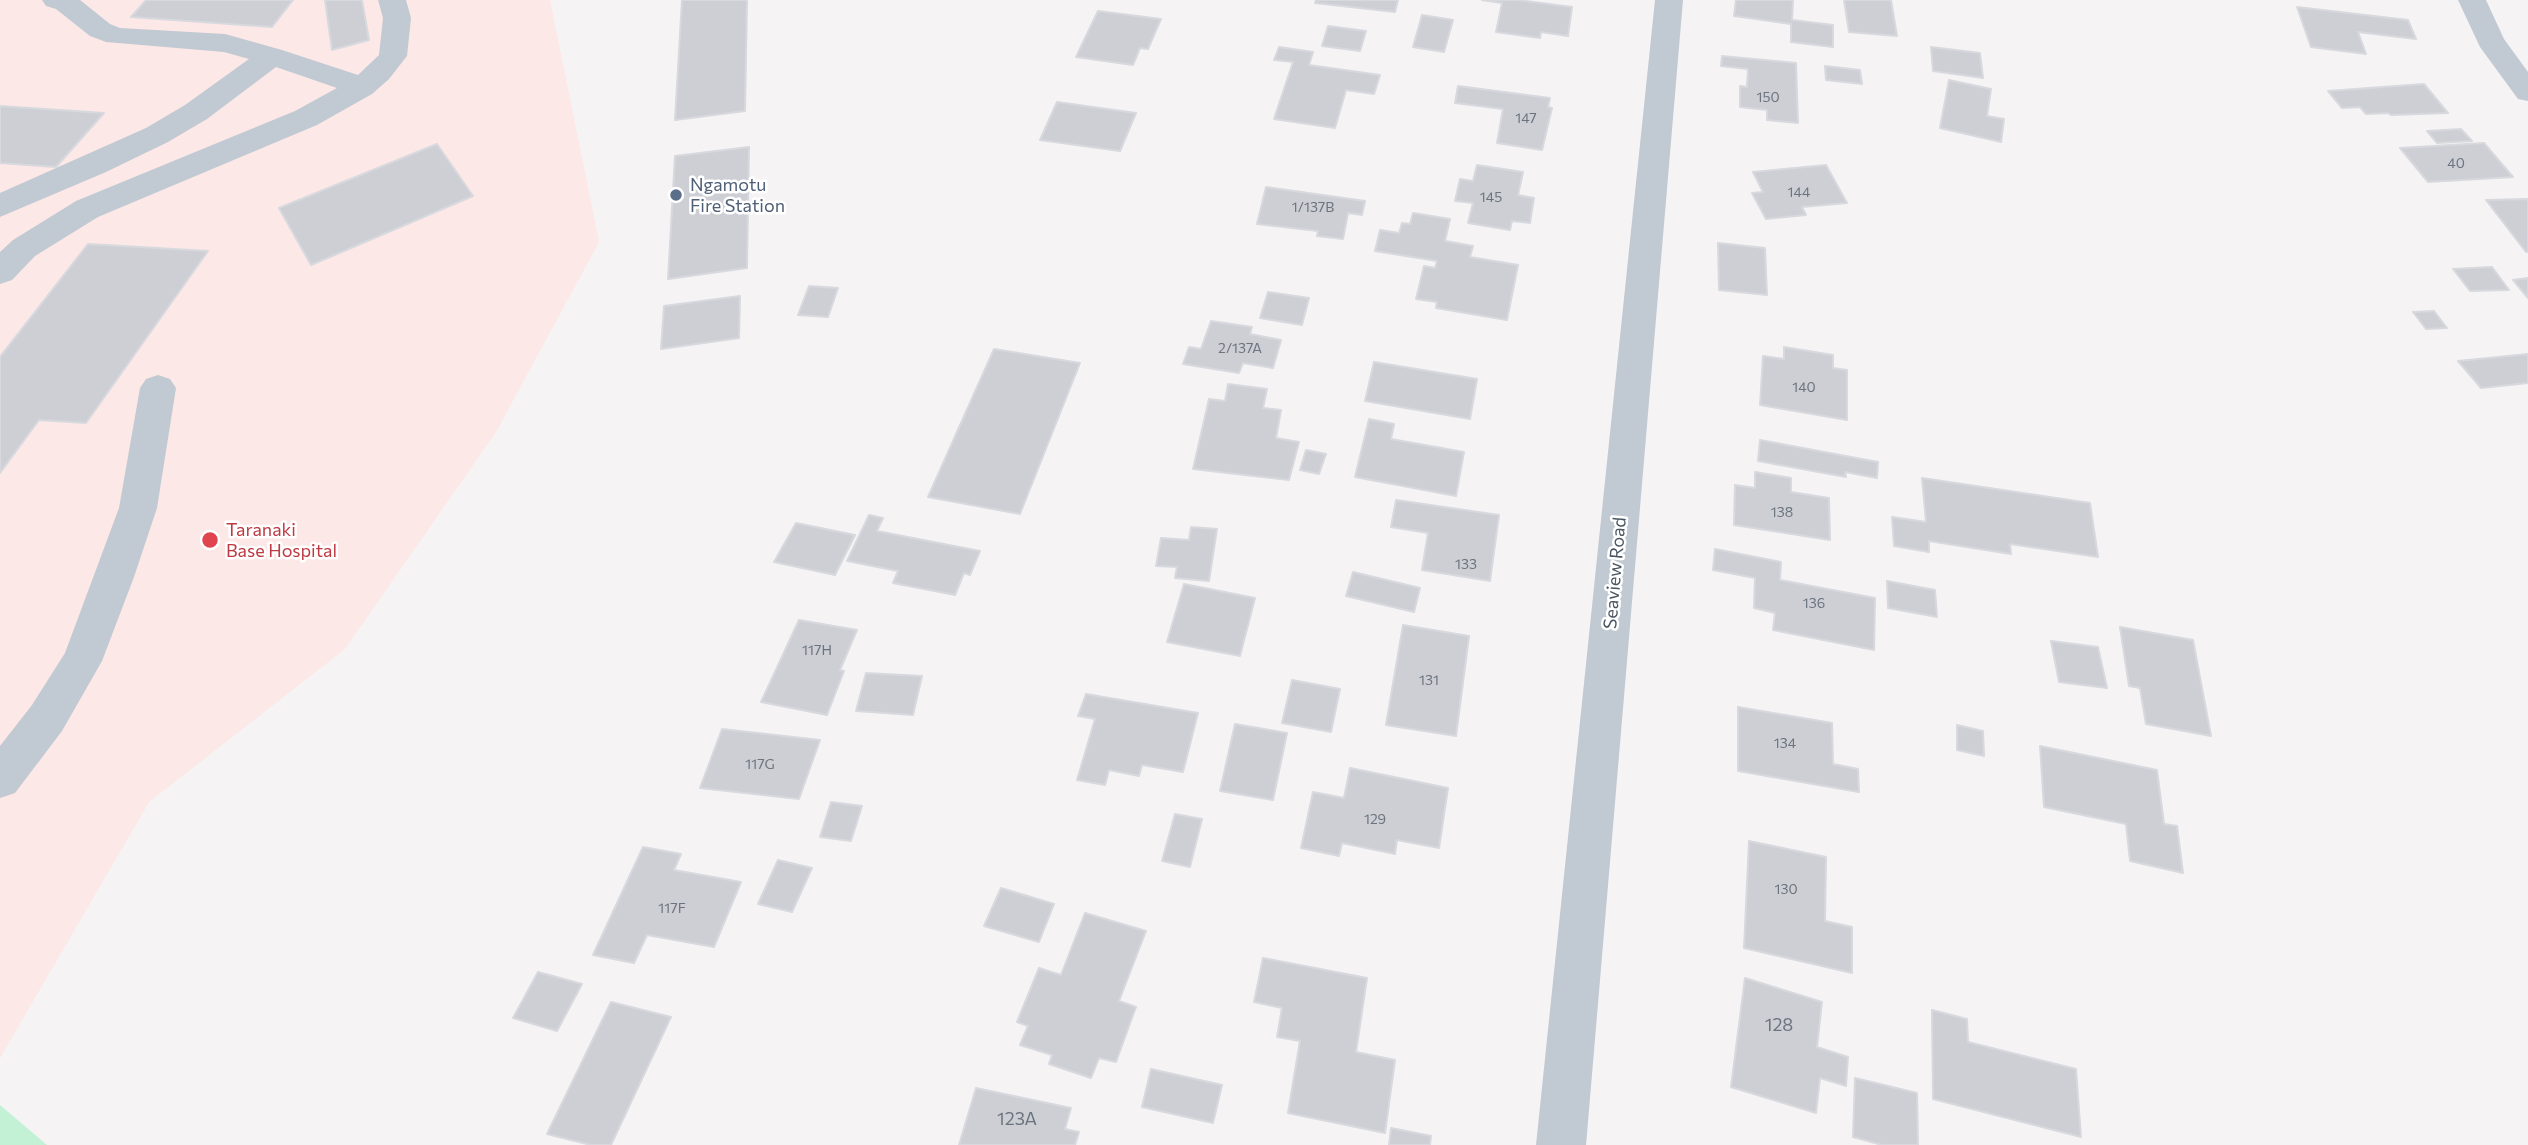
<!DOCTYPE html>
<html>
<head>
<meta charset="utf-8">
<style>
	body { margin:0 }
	canvas { display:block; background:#f5f3f3 }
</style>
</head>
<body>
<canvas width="2528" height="1145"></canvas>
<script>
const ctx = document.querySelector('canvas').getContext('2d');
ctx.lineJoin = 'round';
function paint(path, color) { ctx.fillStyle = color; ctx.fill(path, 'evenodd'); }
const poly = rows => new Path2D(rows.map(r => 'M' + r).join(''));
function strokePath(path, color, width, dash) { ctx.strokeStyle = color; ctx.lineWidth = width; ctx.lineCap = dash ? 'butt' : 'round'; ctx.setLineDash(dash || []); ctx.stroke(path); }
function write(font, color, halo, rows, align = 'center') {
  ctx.font = font + ' Commissioner,sans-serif'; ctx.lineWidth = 5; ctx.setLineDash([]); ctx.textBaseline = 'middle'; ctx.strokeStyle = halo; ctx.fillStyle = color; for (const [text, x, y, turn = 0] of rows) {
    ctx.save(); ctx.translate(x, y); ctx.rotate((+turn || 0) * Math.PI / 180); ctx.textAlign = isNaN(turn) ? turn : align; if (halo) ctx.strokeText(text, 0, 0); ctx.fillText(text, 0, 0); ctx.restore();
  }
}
paint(poly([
	[0,0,550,0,599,242,496,432,345,649,149,802,0,1058]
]), '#fce8e6');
paint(poly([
	[0,1105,47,1145,0,1145]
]), '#c3f1d5');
const building = poly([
	[146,0,293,0,272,27,131,17,146,0],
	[325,0,362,0,369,40,332,50,325,0],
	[682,0,747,0,745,111,675,120,682,0],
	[1316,0,1398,0,1395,12,1315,3,1316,0],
	[1482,0,1518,0,1572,7,1568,36,1541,32,1540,38,1496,32,1502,3,1482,0],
	[1736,0,1793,0,1792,20,1833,25,1833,47,1791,42,1791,24,1734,16,1736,0],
	[1844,0,1891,0,1897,36,1849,32,1844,0],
	[2297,7,2408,20,2416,39,2358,32,2366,54,2311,47,2297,7],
	[1098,11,1161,19,1148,49,1140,48,1133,65,1076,57,1098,11],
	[1422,15,1453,20,1444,52,1413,47,1422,15],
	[1328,26,1366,31,1360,51,1322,46,1328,26],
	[1279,47,1313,52,1309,65,1380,75,1374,94,1346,90,1335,128,1274,119,1293,62,1274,60,1279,47],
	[1931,47,1980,53,1983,78,1933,71,1931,47],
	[1722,56,1796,63,1798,123,1767,120,1767,110,1740,107,1740,86,1747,87,1748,69,1721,66,1722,56],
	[1825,66,1860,70,1862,84,1826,80,1825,66],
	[1949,80,1991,89,1987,116,2004,119,2001,142,1940,128,1949,80],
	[2424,84,2448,113,2391,115,2388,113,2366,114,2360,107,2342,108,2328,91,2424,84],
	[1458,86,1550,98,1548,107,1552,108,1542,150,1497,143,1503,109,1455,103,1458,86],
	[1057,102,1136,113,1120,151,1040,140,1057,102],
	[0,106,104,113,56,167,0,163,0,106],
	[2461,129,2472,141,2437,143,2427,131,2461,129],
	[2484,143,2513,177,2428,182,2400,148,2484,143],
	[437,144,473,196,311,265,279,208,437,144],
	[749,147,747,268,668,279,675,156,749,147],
	[1477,165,1523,172,1518,195,1534,198,1530,223,1512,221,1510,230,1468,223,1473,203,1455,201,1460,179,1473,181,1477,165],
	[1826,165,1847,203,1802,207,1806,215,1766,219,1752,193,1763,192,1753,172,1826,165],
	[1266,187,1365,201,1362,215,1348,213,1343,239,1317,236,1318,231,1257,224,1266,187],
	[2528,199,2528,252,2526,252,2486,200,2528,199],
	[1413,213,1450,219,1445,241,1473,246,1470,257,1518,265,1507,320,1436,308,1437,302,1416,299,1424,266,1435,268,1437,261,1375,251,1380,230,1399,233,1402,223,1410,224,1413,213],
	[1718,243,1765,248,1767,295,1719,290,1718,243],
	[88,244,208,251,86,423,39,420,0,473,0,357,88,244],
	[2492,267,2509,290,2470,291,2453,269,2492,267],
	[2528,278,2528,298,2513,280,2528,278],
	[809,286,838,288,828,317,798,315,809,286],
	[1268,292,1309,298,1302,325,1260,318,1268,292],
	[740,296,739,338,661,349,664,306,740,296],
	[2434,311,2447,328,2426,329,2413,312,2434,311],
	[1211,321,1252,327,1250,334,1281,340,1273,368,1243,363,1239,373,1183,364,1189,347,1201,349,1211,321],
	[1784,347,1833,355,1833,368,1847,370,1847,420,1760,405,1763,356,1784,359,1784,347],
	[994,349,1080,363,1020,514,928,497,994,349],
	[2528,354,2528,383,2481,388,2458,361,2528,354],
	[1374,362,1477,379,1470,419,1365,401,1374,362],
	[1228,384,1267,389,1263,408,1281,410,1276,438,1299,442,1289,480,1193,469,1209,399,1225,401,1228,384],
	[1369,419,1394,424,1391,439,1464,452,1456,496,1355,477,1369,419],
	[1760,440,1878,462,1877,478,1845,472,1846,477,1758,461,1760,440],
	[1306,450,1326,454,1319,474,1300,470,1306,450],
	[1755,472,1791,478,1791,492,1829,498,1830,540,1734,525,1735,485,1755,488,1755,472],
	[1922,478,2090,503,2098,557,2010,544,2011,554,1929,541,1929,552,1894,546,1892,517,1926,522,1922,478],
	[1396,500,1499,515,1490,581,1422,570,1428,533,1391,527,1396,500],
	[869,515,883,518,877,531,980,551,970,575,964,573,955,595,893,583,898,571,847,561,869,515],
	[796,523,855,535,835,575,774,562,796,523],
	[1191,527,1217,529,1209,581,1175,578,1177,567,1156,566,1161,538,1189,540,1191,527],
	[1715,549,1781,562,1780,580,1875,598,1874,650,1773,630,1775,613,1754,608,1755,578,1713,570,1715,549],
	[1353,572,1420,588,1414,612,1346,596,1353,572],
	[1887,581,1935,590,1937,617,1888,608,1887,581],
	[1184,584,1255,598,1240,656,1167,642,1184,584],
	[799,620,857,630,840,670,844,671,827,715,761,702,799,620],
	[1403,625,1469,636,1456,736,1386,725,1403,625],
	[2120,627,2193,640,2211,736,2146,724,2140,688,2129,686,2120,627],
	[2051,641,2098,647,2107,688,2059,682,2051,641],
	[866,673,922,676,913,715,856,711,866,673],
	[1292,680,1340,689,1331,732,1282,723,1292,680],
	[1086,694,1198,713,1183,772,1142,765,1139,776,1109,770,1105,785,1077,780,1095,719,1078,716,1086,694],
	[1738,707,1832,723,1833,764,1858,769,1859,792,1738,771,1738,707],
	[1235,724,1287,733,1273,800,1220,791,1235,724],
	[1957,725,1983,731,1984,756,1957,750,1957,725],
	[722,729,820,740,799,799,700,788,722,729],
	[2040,746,2157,770,2164,824,2177,826,2183,873,2130,861,2126,824,2044,807,2040,746],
	[1350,768,1448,788,1439,848,1397,840,1395,854,1342,843,1339,856,1301,848,1313,792,1344,798,1350,768],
	[831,802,862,806,851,841,820,837,831,802],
	[1175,814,1202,819,1190,867,1162,861,1175,814],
	[1749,841,1826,857,1825,921,1852,927,1852,973,1744,948,1749,841],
	[643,847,681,854,674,870,741,882,714,947,647,935,634,963,593,955,643,847],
	[778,860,812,868,792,912,758,904,778,860],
	[1001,888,1054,904,1039,942,984,926,1001,888],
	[1085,913,1146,931,1119,1001,1136,1007,1116,1062,1099,1058,1091,1078,1049,1064,1052,1055,1020,1045,1028,1026,1017,1022,1039,968,1061,975,1085,913],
	[1263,958,1367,978,1356,1052,1395,1060,1385,1133,1288,1113,1300,1041,1277,1037,1282,1008,1254,1002,1263,958],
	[538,972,582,984,557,1031,513,1018,538,972],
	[1745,978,1822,1002,1817,1047,1848,1057,1846,1086,1820,1078,1816,1113,1731,1087,1745,978],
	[611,1002,671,1017,611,1145,591,1145,547,1134,611,1002],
	[1932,1010,1967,1019,1968,1042,2076,1069,2081,1137,1933,1099,1932,1010],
	[1151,1069,1222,1085,1213,1123,1142,1107,1151,1069],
	[1855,1078,1917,1093,1918,1145,1882,1145,1853,1137,1855,1078],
	[976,1088,1071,1108,1065,1129,1079,1132,1075,1145,959,1145,976,1088],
	[1391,1128,1431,1136,1430,1145,1389,1145,1391,1128]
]);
paint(building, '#cdcfd5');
strokePath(building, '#d7d9de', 2);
paint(poly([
	[42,0,80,0,110,24,120,28,225,34,282,50,358,75,379,55,383,18,378,0,406,0,411,18,407,56,389,79,372,94,317,125,98,217,35,256,12,280,0,284,0,252,13,240,76,201,295,111,337,88,276,67,207,119,168,142,106,172,0,217,0,193,146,128,185,105,249,59,224,52,106,42,90,36,56,9,46,6,42,0],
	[1655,0,1683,0,1586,1145,1536,1145,1655,0],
	[2458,0,2486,0,2504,39,2528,72,2528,101,2518,99,2480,47,2458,0],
	[158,375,170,379,176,388,157,508,134,577,102,661,62,731,15,793,0,798,0,746,32,705,65,653,119,508,140,388,146,379,158,375]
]), '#c1cad2');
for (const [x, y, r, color] of [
	[676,195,7,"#5c6f8a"],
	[210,540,9,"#e0444e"]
]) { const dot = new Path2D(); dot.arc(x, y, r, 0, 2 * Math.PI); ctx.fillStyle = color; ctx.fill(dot); strokePath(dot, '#fff', 2.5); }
write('14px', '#6b747e', null, [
	["150",1768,97],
	["147",1526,118],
	["40",2456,163],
	["144",1799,192],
	["145",1491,197],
	["1/137B",1313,207],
	["2/137A",1240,348],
	["140",1804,387],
	["138",1782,512],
	["133",1466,564],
	["136",1814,603],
	["117H",817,650],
	["131",1429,680],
	["134",1785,743],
	["117G",760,764],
	["129",1375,819],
	["130",1786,889],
	["117F",672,908]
]);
write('18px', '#4e5e75', '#fff', [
	["Ngamotu",690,185],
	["Fire Station",690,206]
], 'left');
write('18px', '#be3a42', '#fff', [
	["Taranaki",226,530],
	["Base Hospital",226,551]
], 'left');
write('18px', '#4a5661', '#fff', [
	["Seaview Road",1615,573,-85]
]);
write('18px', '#6b747e', null, [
	["128",1779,1025],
	["123A",1017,1119]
]);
</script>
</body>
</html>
